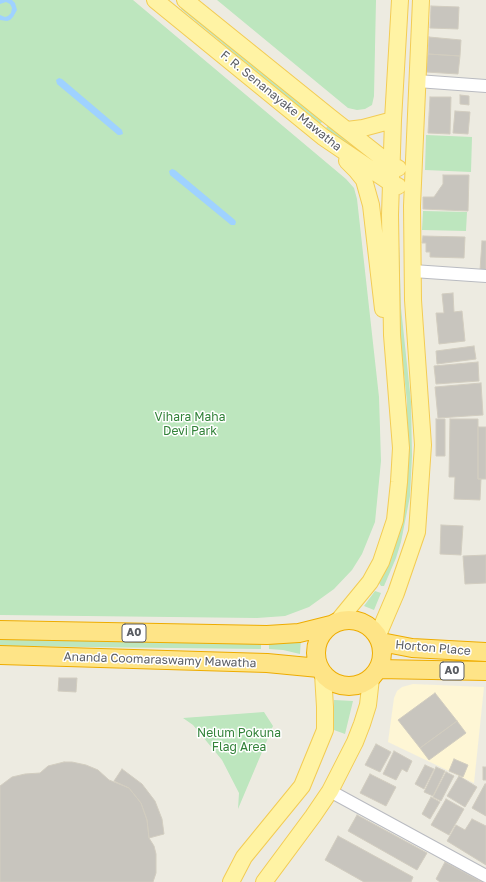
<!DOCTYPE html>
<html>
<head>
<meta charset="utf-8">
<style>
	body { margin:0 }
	canvas { display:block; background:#edebe1 }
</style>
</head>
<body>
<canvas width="486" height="882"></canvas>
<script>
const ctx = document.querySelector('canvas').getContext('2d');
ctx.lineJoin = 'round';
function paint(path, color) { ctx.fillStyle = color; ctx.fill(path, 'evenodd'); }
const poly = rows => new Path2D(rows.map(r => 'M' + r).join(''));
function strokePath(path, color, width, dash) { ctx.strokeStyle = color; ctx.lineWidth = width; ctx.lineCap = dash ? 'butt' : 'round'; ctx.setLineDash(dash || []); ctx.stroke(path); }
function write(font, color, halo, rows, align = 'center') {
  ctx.font = font + ' "Golos Text",sans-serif'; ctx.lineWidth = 3; ctx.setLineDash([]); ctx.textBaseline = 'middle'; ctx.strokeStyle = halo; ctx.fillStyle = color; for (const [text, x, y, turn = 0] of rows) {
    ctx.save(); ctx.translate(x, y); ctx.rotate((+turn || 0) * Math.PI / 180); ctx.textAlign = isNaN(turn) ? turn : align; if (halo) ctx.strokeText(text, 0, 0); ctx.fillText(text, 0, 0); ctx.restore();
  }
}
paint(poly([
	[413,684,484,687,474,783,388,742,394,698,397,691,402,687]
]), '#fef6d5');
paint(poly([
	[0,0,133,0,346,179,354,188,357,199,379,397,381,461,375,522,362,554,352,570,334,589,309,607,285,616,257,618,0,615],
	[217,0,376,0,374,96,372,105,365,109,357,110,348,108],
	[183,6,324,120,320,124,181,9],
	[330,123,374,163,372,166,326,128],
	[426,135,472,137,471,172,425,170],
	[423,211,467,212,466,231,422,230],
	[398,212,401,308,411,402,412,456,410,496,401,542,396,558,384,586,381,586,379,583,392,554,396,543,402,512,407,457,407,402,397,309],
	[375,591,381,593,374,610,364,606],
	[0,638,261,642,261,649,0,646],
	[301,638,300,654,283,650,269,649,269,642],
	[334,700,353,701,345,734,334,730],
	[264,712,273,726,238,809,239,793,222,760,193,725,183,718]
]), '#bde6be');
paint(poly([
	[0,0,12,0,15,3,17,10,13,17,10,20,7,21,0,20,0,15,5,17,8,16,11,13,12,8,10,4,6,2,0,4],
	[59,78,62,79,122,130,123,134,120,135,118,135,57,84,56,80],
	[172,169,175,170,235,220,236,222,235,225,231,225,170,175,169,171]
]), '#9fd2ff');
const building = poly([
	[431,6,459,7,458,29,430,28,431,6],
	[429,37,461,40,460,56,428,54,429,37],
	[428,54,460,56,458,74,426,72,428,54],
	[460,95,469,96,469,105,460,104,460,95],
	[430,97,451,97,450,134,428,133,430,97],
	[455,111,470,112,468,134,453,133,455,111],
	[443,175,469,175,468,211,423,209,423,197,434,197,443,184,443,175],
	[423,236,465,237,464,258,430,257,430,252,426,252,426,243,422,243,423,236],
	[482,241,486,241,486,270,480,270,482,241],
	[453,293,454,312,462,311,465,341,439,344,436,313,444,313,442,294,453,293],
	[474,346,476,359,437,364,436,351,474,346],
	[478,362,479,381,436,384,434,366,478,362],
	[481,383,483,415,438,418,435,387,481,383],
	[436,419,445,419,445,456,436,456,436,419],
	[450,419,478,419,478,479,481,479,480,500,454,499,455,477,449,477,450,419],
	[478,427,486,427,486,479,478,479,478,427],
	[441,525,463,526,461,555,440,554,441,525],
	[486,555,486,583,465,584,463,556,486,555],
	[59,678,77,678,76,692,58,691,59,678],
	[435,693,457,721,420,748,398,720,435,693],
	[457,721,466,733,429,760,420,748,457,721],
	[376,744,391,752,380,772,365,765,376,744],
	[394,751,412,761,407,772,402,769,396,780,383,774,394,751],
	[454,759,468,765,463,777,449,771,454,759],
	[64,762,72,762,86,765,98,770,109,780,129,788,141,803,147,820,149,838,154,846,156,854,156,873,153,882,0,882,0,786,12,777,25,774,40,773,48,766,64,762],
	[425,765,434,769,424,789,415,784,425,765],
	[436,767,445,771,433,796,424,792,436,767],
	[483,767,486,767,486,780,483,780,483,767],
	[122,769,142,784,155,801,162,819,164,834,149,838,147,820,141,803,129,788,114,781,122,769],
	[446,772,454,776,441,801,433,797,446,772],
	[370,774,396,787,386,806,360,793,370,774],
	[459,776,477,787,465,807,447,796,459,776],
	[485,784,486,784,486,816,472,808,485,784],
	[431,797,440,802,430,819,422,814,431,797],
	[446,799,464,809,449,835,431,825,446,799],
	[357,815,427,853,417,870,348,831,357,815],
	[472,819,486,826,486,865,447,841,456,825,465,830,472,819],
	[338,836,413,877,411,882,364,882,325,860,338,836],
	[445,862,482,882,440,882,436,879,445,862]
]);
paint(building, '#c8c5be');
strokePath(building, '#d2cdc0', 1);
const minor = poly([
	[417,81,486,86],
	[413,271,486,276],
	[330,791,486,876]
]);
const major = poly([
	[155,0,323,137,391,183,398,186],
	[185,0,330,117,391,165,398,168],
	[347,130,363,128,393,120],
	[347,161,356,170,364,180,371,205,383,309],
	[338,621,370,582,381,562,395,520,399,482,401,448,392,335,390,215,393,120,400,0],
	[378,635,396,593,417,532,418,518,423,445,413,300,412,206,421,0],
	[231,882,244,857,302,786,325,730,325,707,323,674],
	[264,882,313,816,330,791,355,742,362,724,368,705,371,678]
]);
const highway = poly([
	'316 653a33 33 0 1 1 66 0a33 33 0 1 1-66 0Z',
	[0,630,267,635,299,633,331,625],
	[381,642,412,648,486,652],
	[0,655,267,663,319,668],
	[378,669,486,671]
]);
strokePath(minor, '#b9bbc1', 14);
strokePath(major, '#f3cc54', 18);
strokePath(highway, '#eeac00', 20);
strokePath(minor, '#fff', 12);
strokePath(major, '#fff3a4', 16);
strokePath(highway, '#fee487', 18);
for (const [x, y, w] of [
	[134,633,24],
	[452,671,24]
]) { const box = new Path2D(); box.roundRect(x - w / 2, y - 9, w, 18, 3); ctx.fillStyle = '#fff'; ctx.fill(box); strokePath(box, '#5a5d63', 1); }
write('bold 11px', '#5a5d63', null, [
	["A0",134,633],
	["A0",452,671]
]);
write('12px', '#5a5d63', '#fff', [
	["F. R. Senanayake Mawatha",281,101,39],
	["Horton Place",433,648,5],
	["Ananda Coomaraswamy Mawatha",160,660,2]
]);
write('12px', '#328239', '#fff', [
	["Vihara Maha",190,417],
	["Devi Park",190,431],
	["Nelum Pokuna",239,733],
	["Flag Area",239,747]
]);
</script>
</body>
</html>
